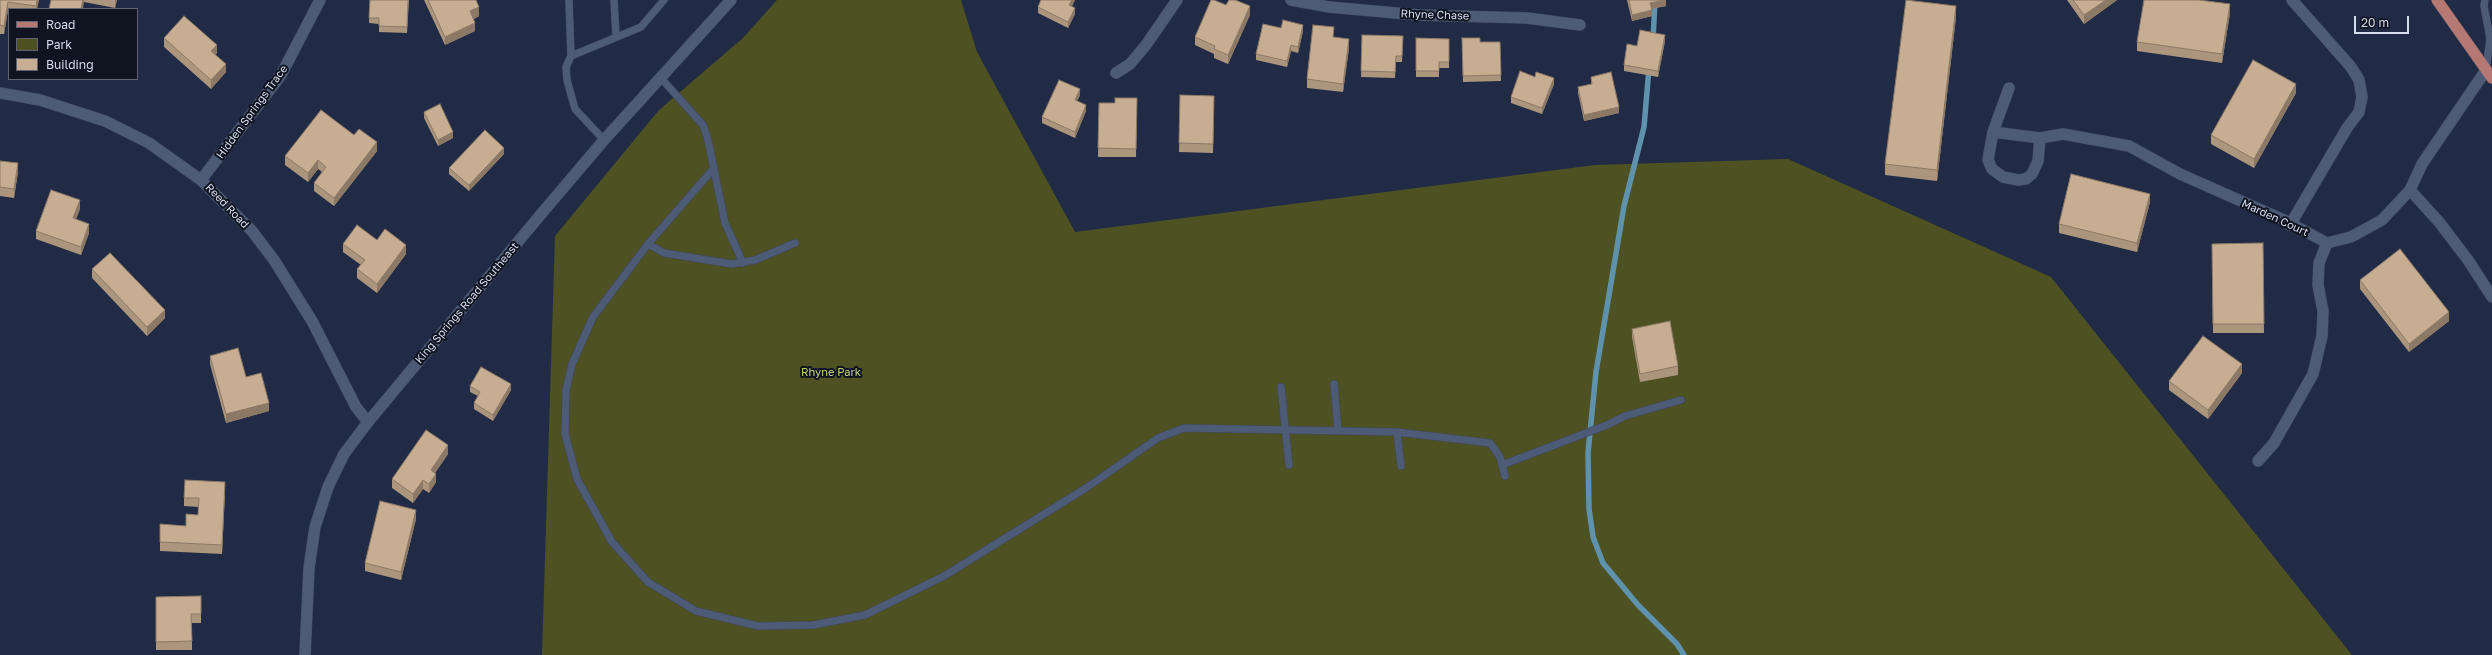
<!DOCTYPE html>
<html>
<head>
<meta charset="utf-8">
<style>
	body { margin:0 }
	#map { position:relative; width:2492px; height:655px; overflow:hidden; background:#212b45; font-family:"Golos Text",sans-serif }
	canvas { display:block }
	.legend { position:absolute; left:8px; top:8px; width:130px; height:72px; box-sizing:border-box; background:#0f1420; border:1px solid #5e6472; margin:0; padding:5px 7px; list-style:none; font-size:12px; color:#d5dced }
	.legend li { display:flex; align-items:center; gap:8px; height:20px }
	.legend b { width:20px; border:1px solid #5e6472 }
	.scale { position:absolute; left:2354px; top:16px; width:55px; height:18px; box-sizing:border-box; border:2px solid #d5dced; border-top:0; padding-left:5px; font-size:12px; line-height:14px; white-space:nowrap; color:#d5dced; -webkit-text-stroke:3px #0f1420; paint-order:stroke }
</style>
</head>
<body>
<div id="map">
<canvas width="2492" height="655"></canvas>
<ul class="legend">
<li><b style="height:5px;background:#b67872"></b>Road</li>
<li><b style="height:11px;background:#4e5222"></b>Park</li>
<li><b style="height:11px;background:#c7ad91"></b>Building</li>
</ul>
<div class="scale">20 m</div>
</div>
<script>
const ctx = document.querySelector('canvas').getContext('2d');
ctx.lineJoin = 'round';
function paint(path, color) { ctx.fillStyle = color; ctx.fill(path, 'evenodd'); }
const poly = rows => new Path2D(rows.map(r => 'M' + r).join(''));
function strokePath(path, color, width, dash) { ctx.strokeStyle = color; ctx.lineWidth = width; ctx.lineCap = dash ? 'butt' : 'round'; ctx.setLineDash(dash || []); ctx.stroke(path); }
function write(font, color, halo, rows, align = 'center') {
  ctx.font = font + ' "Golos Text",sans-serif'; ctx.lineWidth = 4; ctx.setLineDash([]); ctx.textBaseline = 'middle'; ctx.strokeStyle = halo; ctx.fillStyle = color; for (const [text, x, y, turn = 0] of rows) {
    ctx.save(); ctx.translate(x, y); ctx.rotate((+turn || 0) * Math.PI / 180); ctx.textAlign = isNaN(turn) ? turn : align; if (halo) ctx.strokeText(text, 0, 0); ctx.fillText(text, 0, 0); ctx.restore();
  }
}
paint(poly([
	[777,0,961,0,977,52,1075,232,1595,165,1788,159,2051,277,2352,655,542,655,555,236,659,110,743,38]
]), '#4e5222');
strokePath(poly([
	[1653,40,1655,0],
	[1649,68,1644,127,1624,206,1596,372,1588,453,1589,509,1593,537,1603,563,1638,605,1677,644,1684,655]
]), '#5f92ac', 5.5);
const service = poly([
	[614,0,616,37],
	[2485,0,2484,6,2490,38,2486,70],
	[569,1,571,56,566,67,567,80,575,109,604,140],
	[571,56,641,27,664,0],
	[660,77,703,125,708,140,725,223,743,263],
	[714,168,648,244,593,317,572,364,566,390,565,434,577,479,612,542,648,582,696,611,758,626,813,625,865,615,944,576,1086,488,1158,438,1184,428,1397,432,1490,443,1500,457,1505,476],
	[648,244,664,253,732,264,755,260,795,243],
	[1334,384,1338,430],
	[1281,387,1289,465],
	[1397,432,1401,466],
	[1502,465,1607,425,1625,416,1681,400]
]);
const minor = poly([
	[1291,0,1329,7,1418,15,1527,18,1580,25],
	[1116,73,1130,64,1146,45,1177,0],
	[2009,88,1993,132,1988,160,1992,169,2003,177,2018,180,2026,179,2032,174,2038,161,2040,138],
	[1993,132,2040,138,2063,134,2129,146,2180,174,2286,221,2327,243,2351,237,2382,220,2410,190,2422,164,2486,70],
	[201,180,281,75,320,0],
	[2410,190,2439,222,2468,260,2492,297],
	[2290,225,2347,128,2359,112,2362,97,2359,80,2351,67,2292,0],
	[2258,461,2274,443,2313,374,2322,336,2323,311,2318,285,2319,263,2327,243]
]);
const tertiary = poly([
	[0,93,40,100,105,121,149,143,201,180,252,231,274,260,312,321,356,407,368,422],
	[305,655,309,568,315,527,328,487,344,454,368,422,542,213,604,140,731,0]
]);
const primary = poly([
	[2437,0,2492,78]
]);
strokePath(service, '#3f475d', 8);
strokePath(minor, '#3f475d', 12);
strokePath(tertiary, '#3f475d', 12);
strokePath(primary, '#3f475d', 12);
strokePath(service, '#4e5b77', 7);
strokePath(minor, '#4e5b77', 11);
strokePath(tertiary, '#4e5b77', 11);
strokePath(primary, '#b67872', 11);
paint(poly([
	[0,0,39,0,37,9,9,9,9,10,8,10,4,34,0,34],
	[51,0,117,0,115,8,84,2],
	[370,0,409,0,407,33,379,32,379,24,369,23],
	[424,0,476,0,479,16,474,19,475,31,445,45],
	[1041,0,1075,0,1072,6,1075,14,1068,28,1038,13,1038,7],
	[1627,0,1666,0,1666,6,1651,9,1652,16,1632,21],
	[2067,0,2117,0,2084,24],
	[2230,13,2222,63,2137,51,2137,42],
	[1250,15,1228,64,1214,58,1214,54,1195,45,1195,37],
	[1956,17,1937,181,1885,175,1885,164],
	[1281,28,1303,31,1298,53,1291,51,1287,67,1256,60,1256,54],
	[1362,35,1403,36,1402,62,1396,62,1395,78,1361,77],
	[1334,37,1349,48,1343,92,1307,88,1307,79],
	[164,38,217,53,215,55,226,72,211,89,164,47],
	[1416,38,1449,39,1449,68,1439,68,1439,77,1416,77],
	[1462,38,1480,42,1500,42,1501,81,1463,82],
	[1665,41,1658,77,1624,71,1624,65],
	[1591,77,1619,113,1584,121,1578,93,1578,87,1591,84],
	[1554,84,1542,114,1511,103,1511,97],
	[2296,93,2254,168,2211,144,2211,135],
	[1080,95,1077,101,1086,111,1075,138,1042,123,1042,117],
	[1180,95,1214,96,1213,153,1179,152],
	[1137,98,1136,157,1098,157,1099,103,1115,103],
	[424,112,453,138,438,146,424,118],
	[354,135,377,151,334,206,314,191,314,183,322,172,318,169,308,182,285,165,285,156],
	[504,154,469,191,449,174,449,168],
	[0,161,18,172,14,198,0,196],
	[2150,202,2137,252,2059,233,2059,224],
	[80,209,76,219,89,233,81,255,36,239,36,231],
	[377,240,406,254,377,293,357,278,357,269,361,265,343,252,343,244],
	[2263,243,2264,333,2213,333,2212,244],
	[92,269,165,318,147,336,92,278],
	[2360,280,2449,321,2409,352,2360,289],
	[1632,329,1678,366,1678,375,1640,382,1632,337],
	[210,356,246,377,269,411,226,423,210,364],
	[2242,373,2208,419,2169,390,2169,381],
	[470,386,511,390,493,421,474,409,474,403,478,396,470,392],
	[448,454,435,473,436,482,429,493,423,489,413,503,392,488,392,479],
	[225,491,222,554,160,551,160,542,186,526,198,515,198,507,184,506,184,498],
	[416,519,401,580,365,571,365,563],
	[201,596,201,623,192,623,192,650,156,650,156,597]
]), '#ab957d');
paint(poly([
	[37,0,39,0,37,9,36,9],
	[83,0,84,0,84,2,83,9,81,9],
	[115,0,117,0,115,8],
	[1072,0,1075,0,1069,11,1069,5],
	[1666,0,1666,6,1650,9,1650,3],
	[2106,0,2117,0,2084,24,2084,15],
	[8,2,8,10,4,34,4,26],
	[2230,4,2230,13,2222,63,2222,54],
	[1250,6,1250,15,1228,64,1228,55],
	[1956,6,1956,17,1937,181,1937,170],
	[479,7,479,16,470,20,470,11],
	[1075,8,1075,14,1068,28,1068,22],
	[1652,10,1652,16,1632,21,1632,15],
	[475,23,475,31,445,45,445,37],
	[1303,25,1303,31,1298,53,1298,47],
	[1665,35,1665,41,1658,77,1658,71],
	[1349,39,1349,48,1343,92,1343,84],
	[217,45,217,53,211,59,211,51],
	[1291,45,1291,51,1287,67,1287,61],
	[226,64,226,72,211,89,211,80],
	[1554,78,1554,84,1542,114,1542,108],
	[2296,84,2296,93,2254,168,2254,159],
	[1080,89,1080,95,1075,106,1075,100],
	[1086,105,1086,111,1075,138,1075,132],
	[1619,107,1619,113,1584,121,1584,115],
	[453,132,453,138,438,146,438,140],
	[377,142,377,151,334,206,334,198],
	[504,148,504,154,469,191,469,185],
	[318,160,318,169,308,182,308,173],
	[18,163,18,172,14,198,14,189],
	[2150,194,2150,202,2137,252,2137,243],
	[80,200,80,209,73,227,73,218],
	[89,224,89,233,81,255,81,247],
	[406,245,406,254,377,293,377,284],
	[165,310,165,318,147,336,147,327],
	[2449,312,2449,321,2409,352,2409,344],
	[2242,364,2242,373,2208,419,2208,410],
	[511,384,511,390,493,421,493,415],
	[269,403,269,411,226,423,226,414],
	[448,445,448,454,431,479,431,470],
	[436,474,436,482,429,493,429,484],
	[423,480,423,489,413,503,413,494],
	[225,482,225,491,222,554,222,545],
	[416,510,416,519,401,580,401,572]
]), '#8b7966');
const building = poly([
	[0,0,37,0,36,6,8,2,4,26,0,25,0,0],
	[51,0,83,0,81,9,49,9,51,0],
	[370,0,408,0,407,27,379,26,379,18,369,18,370,0],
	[428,0,476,0,479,7,470,11,475,23,445,37,428,0],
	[1041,0,1072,0,1069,5,1075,8,1068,22,1038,7,1041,0],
	[1211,0,1214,0,1226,5,1229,0,1235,0,1250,6,1228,55,1214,49,1215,46,1195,37,1211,0],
	[1629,0,1664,0,1650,3,1652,10,1632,15,1629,0],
	[1906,0,1956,6,1937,170,1885,164,1906,0],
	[2073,0,2106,0,2084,15,2073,0],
	[2144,0,2199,0,2230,4,2222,54,2137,42,2144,0],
	[184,16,217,45,211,51,226,64,211,80,164,38,184,16],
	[1283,20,1303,25,1298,47,1291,45,1287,61,1256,54,1263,24,1281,28,1283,20],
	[1313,25,1334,27,1333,37,1349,39,1343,84,1307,79,1313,25],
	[1640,30,1665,35,1658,71,1624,65,1627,44,1637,46,1640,30],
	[1362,35,1403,36,1402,56,1396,56,1395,72,1361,71,1362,35],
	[1416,38,1449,39,1449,62,1439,62,1439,71,1416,71,1416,38],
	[1462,38,1480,38,1480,42,1500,42,1501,75,1463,76,1462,38],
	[2253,60,2296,84,2254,159,2211,135,2253,60],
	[1520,71,1535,77,1536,72,1554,78,1542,108,1511,97,1520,71],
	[1611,72,1619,107,1584,115,1578,87,1592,84,1591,77,1611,72],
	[1059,80,1080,89,1075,100,1086,105,1075,132,1042,117,1059,80],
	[1180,95,1214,96,1213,144,1179,143,1180,95],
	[1115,98,1137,98,1136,149,1098,148,1099,103,1115,103,1115,98],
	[440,104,453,132,438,140,424,112,440,104],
	[321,110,354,135,359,129,377,142,334,198,314,183,326,167,318,160,308,173,285,156,321,110],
	[485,130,504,148,469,185,449,168,485,130],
	[0,161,18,163,14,189,0,187,0,161],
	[2071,174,2150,194,2137,243,2059,224,2071,174],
	[51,190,80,200,73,218,89,224,81,247,36,231,51,190],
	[357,225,377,240,385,229,406,245,377,284,357,269,365,260,343,244,357,225],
	[2263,243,2264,324,2213,324,2212,244,2263,243],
	[2400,249,2449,312,2409,344,2360,280,2400,249],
	[110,253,165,310,147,327,92,269,110,253],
	[1670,321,1678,366,1640,374,1632,329,1670,321],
	[2203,336,2242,364,2208,410,2169,381,2203,336],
	[238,348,246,377,261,373,269,403,226,414,210,356,238,348],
	[481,367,511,384,493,415,474,403,480,392,470,386,481,367],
	[426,430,448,445,431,470,436,474,429,484,423,480,413,494,392,479,426,430],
	[185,480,225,482,222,545,160,542,160,524,186,526,186,514,198,515,199,498,184,498,185,480],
	[380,501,416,510,401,572,365,563,380,501],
	[201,596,201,614,191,614,192,641,156,642,156,597,201,596]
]);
paint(building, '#c7ad91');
strokePath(building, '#8b7966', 1);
write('11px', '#d5dced', '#0f1420', [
	["Rhyne Chase",1435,15,2],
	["Hidden Springs Trace",252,112,-54],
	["Reed Road",227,206,46],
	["Marden Court",2275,218,25],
	["King Springs Road Southeast",467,303,-50]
]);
write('11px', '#c7d076', '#0f1420', [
	["Rhyne Park",831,373]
]);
</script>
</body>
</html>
